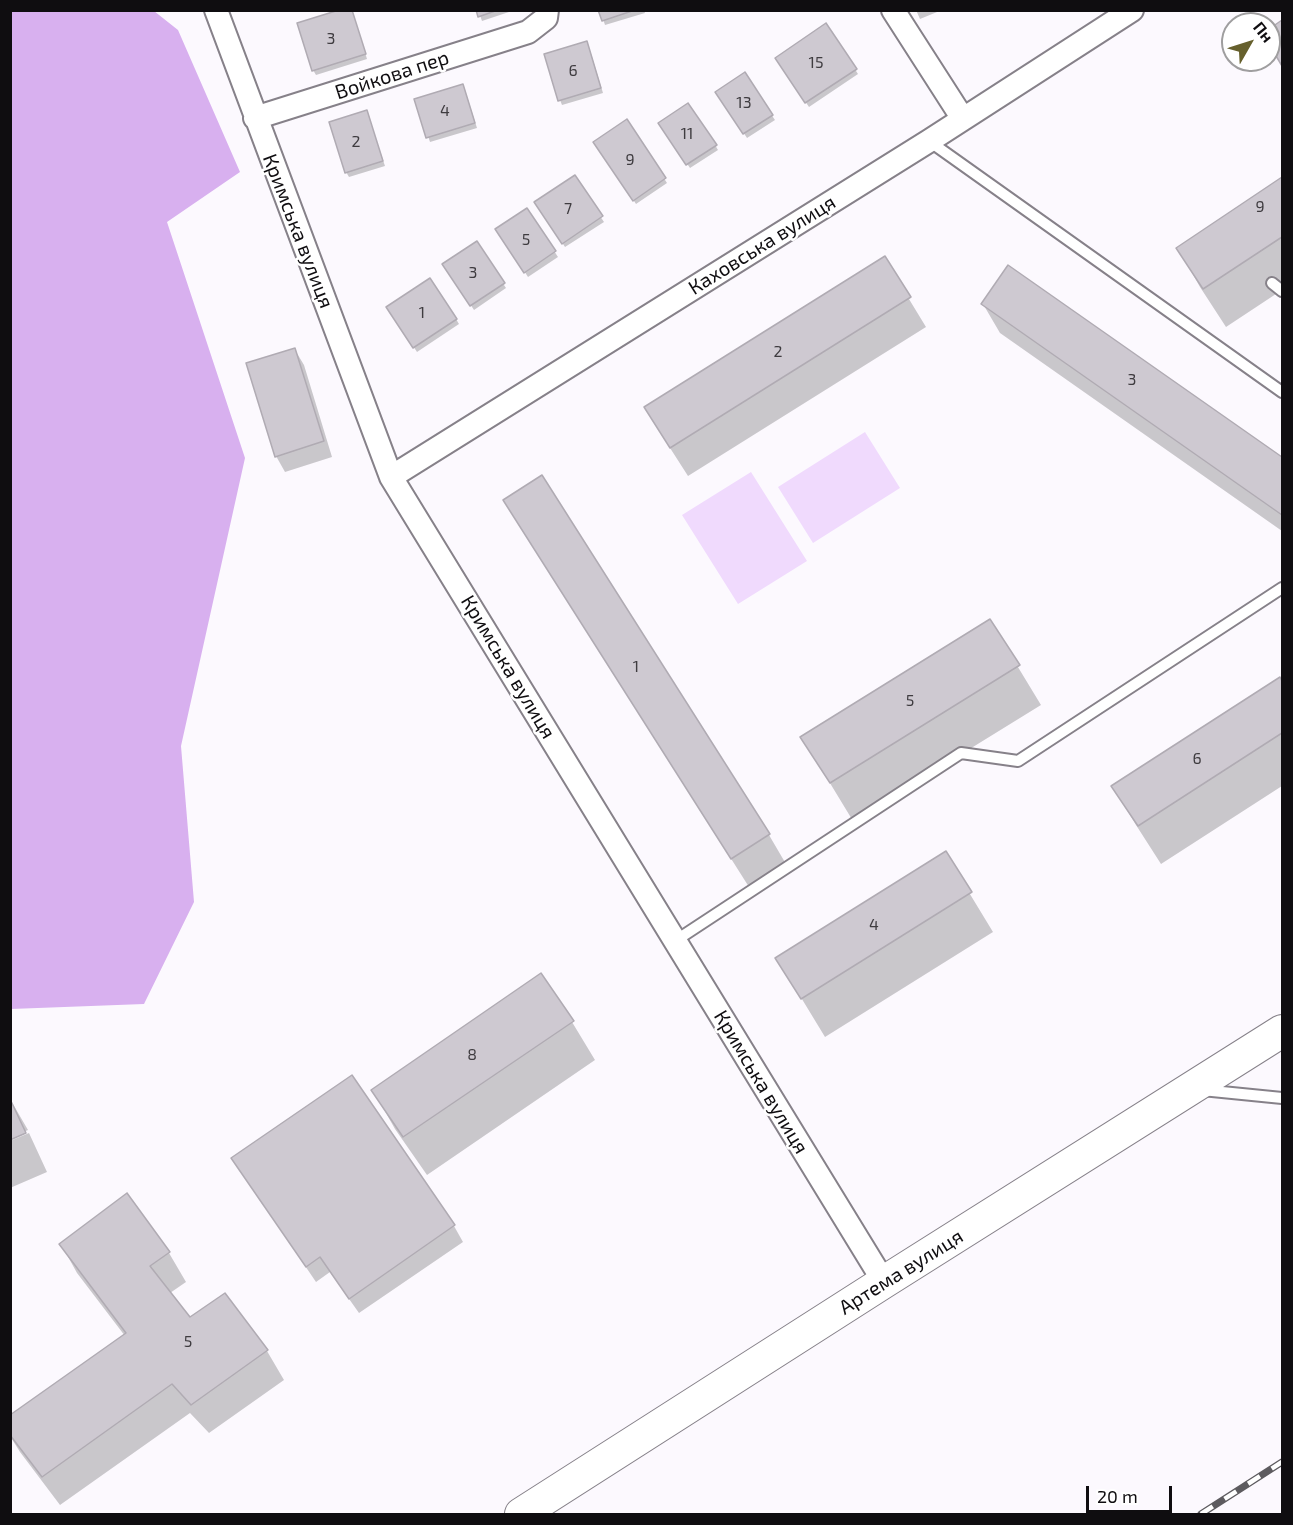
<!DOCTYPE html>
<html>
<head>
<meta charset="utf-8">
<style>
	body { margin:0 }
	#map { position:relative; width:1293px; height:1525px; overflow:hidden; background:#fcf9fe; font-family:"Exo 2",sans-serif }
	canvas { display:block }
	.frame { position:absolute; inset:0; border:12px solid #0f0d10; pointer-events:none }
	.north { position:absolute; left:1221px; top:12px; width:60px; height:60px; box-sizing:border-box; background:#fff; border:2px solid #9f9e9f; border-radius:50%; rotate:51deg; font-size:16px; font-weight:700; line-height:24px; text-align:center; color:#0f0d10 }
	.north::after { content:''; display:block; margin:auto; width:21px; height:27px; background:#66602d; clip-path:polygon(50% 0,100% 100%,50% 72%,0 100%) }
	.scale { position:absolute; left:1086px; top:1486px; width:86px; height:27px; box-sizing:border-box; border:3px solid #0f0d10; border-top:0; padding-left:8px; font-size:18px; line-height:21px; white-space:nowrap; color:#0f0d10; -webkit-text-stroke:4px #fff; paint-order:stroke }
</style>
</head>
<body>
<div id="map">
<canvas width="1293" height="1525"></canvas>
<div class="frame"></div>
<div class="north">Пн</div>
<div class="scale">20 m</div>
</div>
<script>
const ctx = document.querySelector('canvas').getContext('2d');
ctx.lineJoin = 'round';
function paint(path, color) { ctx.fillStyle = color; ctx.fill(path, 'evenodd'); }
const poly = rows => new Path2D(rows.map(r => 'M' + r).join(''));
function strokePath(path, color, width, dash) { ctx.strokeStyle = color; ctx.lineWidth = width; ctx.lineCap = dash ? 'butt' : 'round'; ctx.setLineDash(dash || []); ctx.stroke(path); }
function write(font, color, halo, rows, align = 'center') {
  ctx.font = font + ' "Exo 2",sans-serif'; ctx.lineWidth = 5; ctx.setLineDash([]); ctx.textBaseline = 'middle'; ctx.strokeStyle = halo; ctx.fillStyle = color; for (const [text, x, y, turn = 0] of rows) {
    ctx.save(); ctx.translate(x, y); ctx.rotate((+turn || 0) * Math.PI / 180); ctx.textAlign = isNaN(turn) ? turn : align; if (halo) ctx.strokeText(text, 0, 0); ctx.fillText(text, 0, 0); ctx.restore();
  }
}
paint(poly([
	[865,432,900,488,813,543,778,487],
	[751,472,807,561,738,604,682,515]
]), '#f0dafd');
paint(poly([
	[10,11,154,11,178,30,240,172,167,222,245,458,181,746,194,902,144,1004,11,1009]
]), '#d8b0ef');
paint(poly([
	[478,10,515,10,482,21],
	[600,10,644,10,645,13,605,25],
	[916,10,942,10,920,19],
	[353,13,367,59,316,75,313,70],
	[1282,22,1282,66,1269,42,1269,31],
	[826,25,858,74,809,107,779,63],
	[589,47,603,93,562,105,560,100],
	[744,74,775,120,747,138,717,92],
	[463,86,465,90,477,128,430,142,416,100],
	[367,112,385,166,349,177,346,172],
	[627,122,667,183,636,204,598,147],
	[663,128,715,145,718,150,690,168],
	[574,177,604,222,565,247,536,203],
	[1282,179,1282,290,1226,327,1200,287,1178,248],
	[527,210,558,257,528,277,497,229],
	[476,243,506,288,474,310,444,264],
	[884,258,926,327,688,476,663,437],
	[1009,267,1282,459,1282,531,1000,333,983,304],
	[391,312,456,319,459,324,417,352],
	[295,350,304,365,332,457,285,472,276,456],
	[542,477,769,835,786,864,749,887,522,529,505,500],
	[990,621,1041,705,853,821,802,737],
	[1279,679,1282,683,1282,786,1161,864,1136,825,1113,787],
	[945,853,993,932,825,1037,777,958],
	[572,1022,595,1060,427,1175,395,1129,373,1090],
	[352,1077,454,1226,463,1242,359,1313,330,1272,316,1282,242,1173,233,1158],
	[10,1099,28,1130,10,1138],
	[29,1133,47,1172,10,1188,10,1141],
	[127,1195,169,1253,186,1282,170,1293,190,1319,224,1295,267,1351,284,1380,209,1433,190,1413,60,1505,20,1452,10,1436,10,1417,125,1336,77,1273,61,1244]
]), '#0003');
const building = poly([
	[339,10,352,10,366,54,312,71,297,23,339,10],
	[476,10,498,10,478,17,476,10],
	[598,10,635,10,602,21,598,10],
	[1282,20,1282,66,1269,44,1269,29,1282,20],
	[826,23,857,69,805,103,775,58,826,23],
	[587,41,601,88,558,101,544,54,587,41],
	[745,72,773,115,743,134,715,92,745,72],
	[463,84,475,123,426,138,414,99,463,84],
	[688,103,717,145,686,165,658,123,688,103],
	[367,110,383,161,345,173,329,122,367,110],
	[627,119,666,178,633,201,593,142,627,119],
	[575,175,603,216,562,244,534,202,575,175],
	[1282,177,1282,237,1203,289,1176,248,1282,177],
	[527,208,556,251,524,273,495,229,527,208],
	[477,241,505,283,470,306,442,264,477,241],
	[885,256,911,297,670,448,644,407,885,256],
	[1008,265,1282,457,1282,515,981,304,1008,265],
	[430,278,457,319,413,348,386,307,430,278],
	[295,348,324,441,275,457,246,363,295,348],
	[542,475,770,834,731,859,503,500,542,475],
	[990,619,1020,665,830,783,800,737,990,619],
	[1280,677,1282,681,1282,733,1138,826,1111,786,1280,677],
	[946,851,972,892,801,999,775,958,946,851],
	[541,973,574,1021,403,1137,371,1090,541,973],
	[352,1075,455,1225,349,1299,320,1257,306,1267,231,1158,352,1075],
	[10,1099,26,1133,10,1140,10,1099],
	[127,1193,170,1252,150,1266,190,1317,225,1293,268,1350,191,1405,172,1384,42,1477,10,1435,10,1415,126,1333,59,1244,127,1193]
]);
paint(building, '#cec9d1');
strokePath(building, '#b0abb3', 1.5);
const lane = poly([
	[929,141,1282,392],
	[1272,283,1282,291],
	[675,941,961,753,1018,761,1282,588],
	[1202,1090,1282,1098]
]);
const street = poly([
	[216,10,391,477,884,1282],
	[893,10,963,119],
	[255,118,528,32,546,18,547,10],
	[391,477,929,141,1132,10]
]);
const secondary = poly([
	[521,1514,884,1282,1282,1031]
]);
strokePath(lane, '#868189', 14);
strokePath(street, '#868189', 26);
strokePath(secondary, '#868189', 34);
strokePath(lane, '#fff', 10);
strokePath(street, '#fff', 22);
strokePath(secondary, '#fff', 32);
const rail = poly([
	[1201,1514,1282,1462]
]);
strokePath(rail, '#5d5b5f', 7);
strokePath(rail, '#fff', 4.5, [14]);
write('16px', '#3f3c40', null, [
	["3",331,39],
	["15",816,63],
	["6",573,71],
	["13",744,103],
	["4",445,111],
	["11",687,134],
	["2",356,142],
	["9",630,160],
	["9",1260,207],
	["7",568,209],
	["5",526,240],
	["3",473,273],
	["1",422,313],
	["2",778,352],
	["3",1132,380],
	["1",636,667],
	["5",910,701],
	["6",1197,759],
	["4",874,925],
	["8",472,1055],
	["5",188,1342]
]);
write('20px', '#0f0d10', '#fff', [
	["Войкова пер",392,75,-18],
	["Кримська вулиця",298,231,69],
	["Каховська вулиця",762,245,-32],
	["Кримська вулиця",508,667,59],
	["Кримська вулиця",761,1082,59],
	["Артема вулиця",901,1272,-32]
]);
</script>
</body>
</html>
